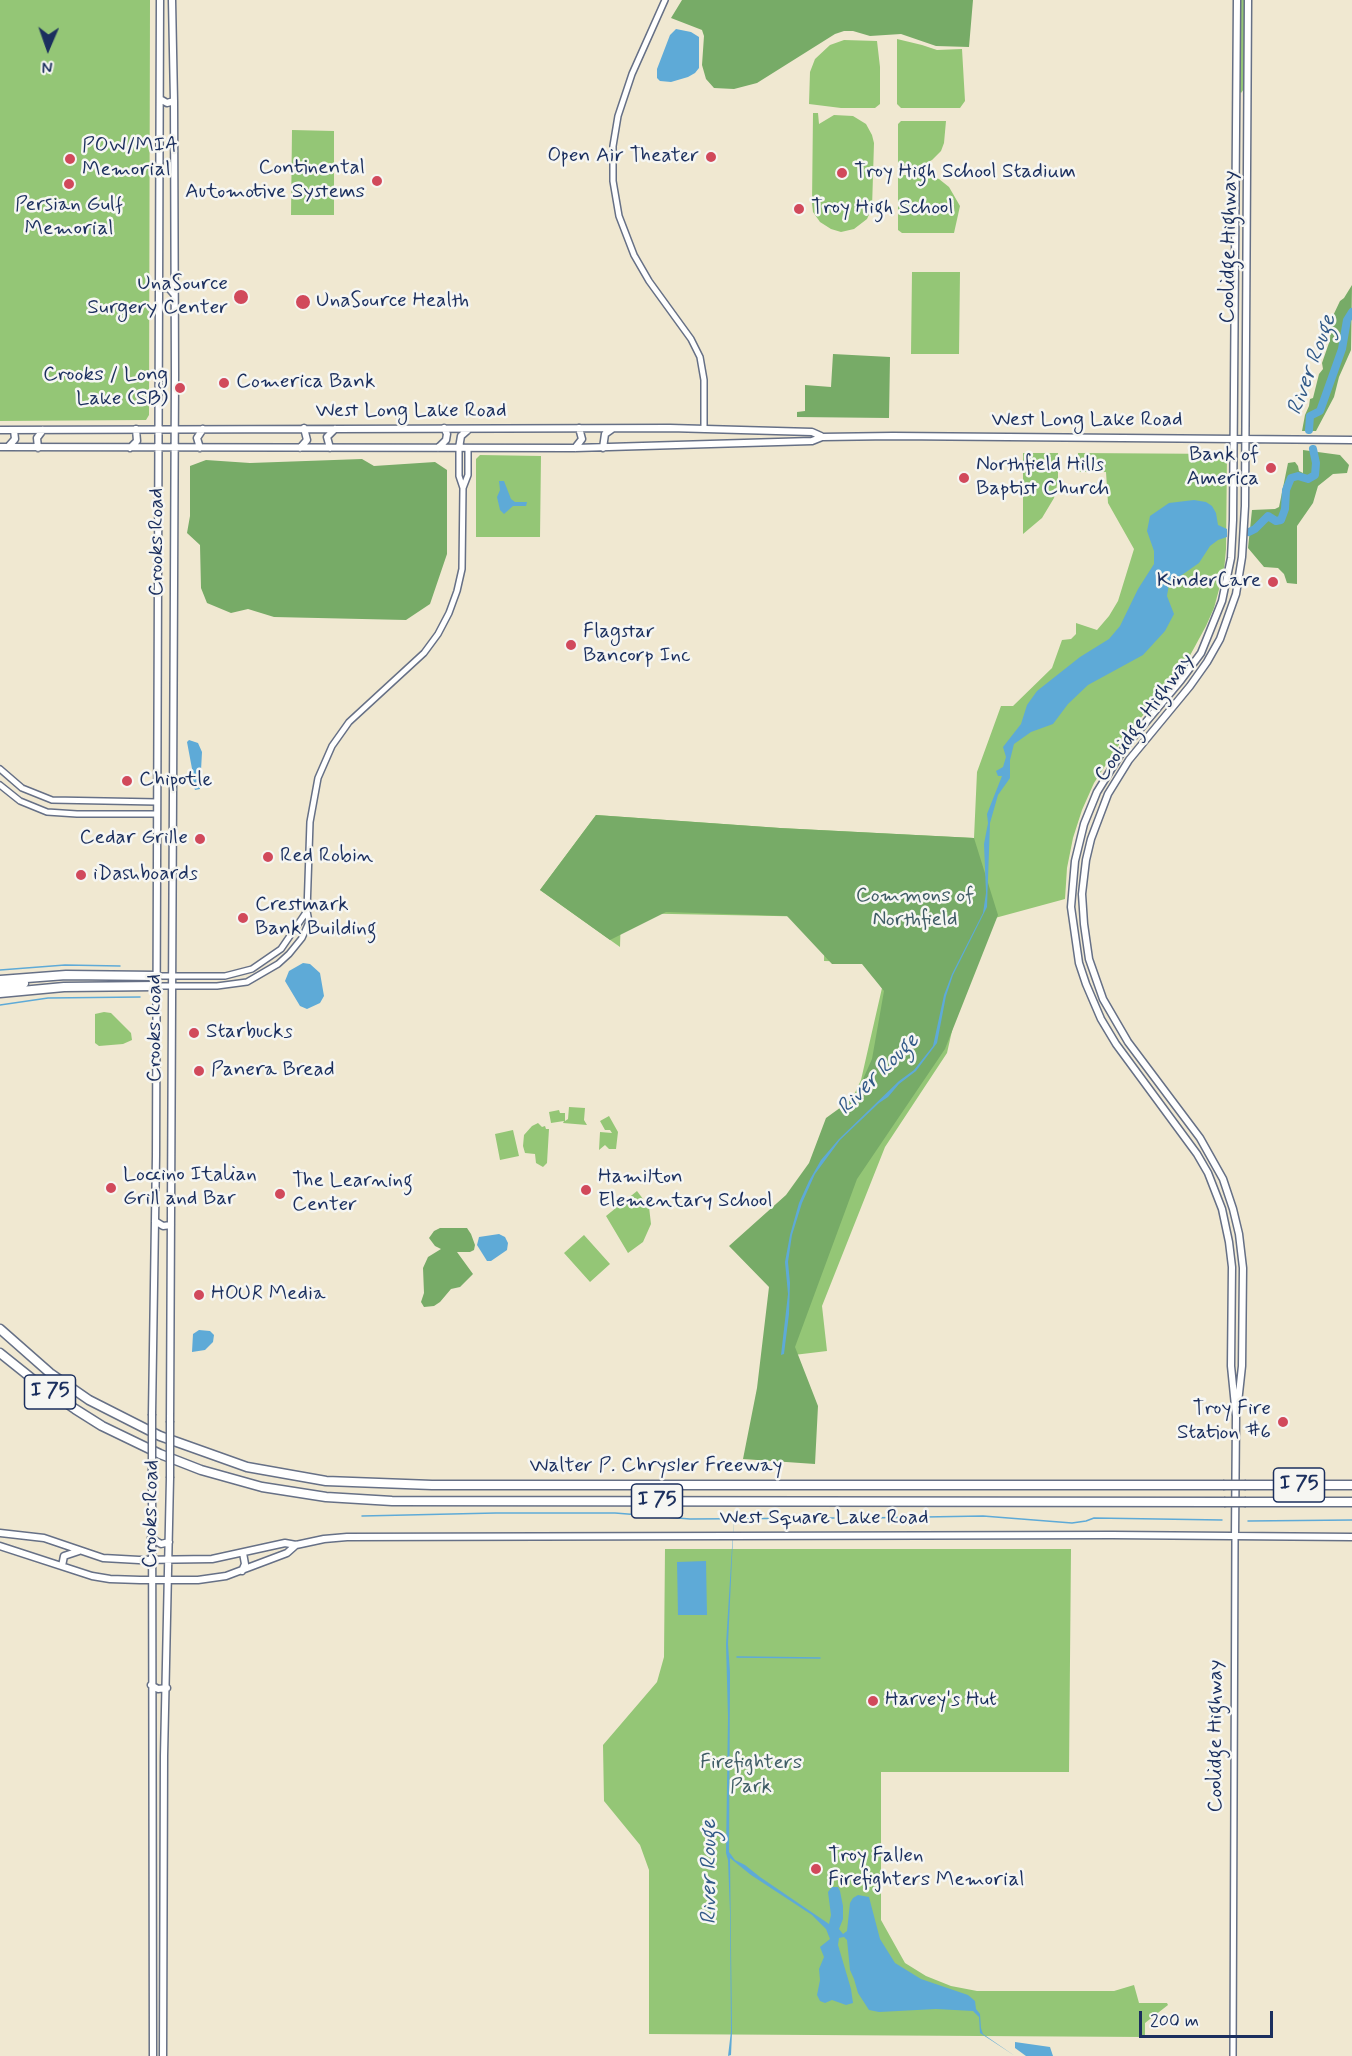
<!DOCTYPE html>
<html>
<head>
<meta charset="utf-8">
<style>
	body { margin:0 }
	#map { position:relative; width:1352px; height:2056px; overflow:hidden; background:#f0e8d1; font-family:Mynerve,sans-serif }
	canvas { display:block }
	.north { position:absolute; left:18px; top:18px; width:60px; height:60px; -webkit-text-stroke:4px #f6f6f2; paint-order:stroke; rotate:182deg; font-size:16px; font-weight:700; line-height:24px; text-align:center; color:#1b2f5e }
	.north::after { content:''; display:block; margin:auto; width:21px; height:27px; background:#1b2f5e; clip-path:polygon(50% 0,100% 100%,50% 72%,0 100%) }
	.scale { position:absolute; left:1139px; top:2011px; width:134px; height:27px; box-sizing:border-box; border:3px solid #1b2f5e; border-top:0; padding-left:8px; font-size:18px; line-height:21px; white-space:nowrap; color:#1b2f5e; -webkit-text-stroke:4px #f6f6f2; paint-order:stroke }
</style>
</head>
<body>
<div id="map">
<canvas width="1352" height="2056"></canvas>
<div class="north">N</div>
<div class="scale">200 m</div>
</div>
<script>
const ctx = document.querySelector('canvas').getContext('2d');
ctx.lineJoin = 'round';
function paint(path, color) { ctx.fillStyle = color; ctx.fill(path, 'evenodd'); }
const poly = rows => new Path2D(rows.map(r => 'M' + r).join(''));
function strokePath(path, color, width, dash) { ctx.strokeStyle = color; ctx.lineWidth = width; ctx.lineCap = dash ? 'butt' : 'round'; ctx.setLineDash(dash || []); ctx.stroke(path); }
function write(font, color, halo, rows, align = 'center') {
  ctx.font = font + ' Mynerve,sans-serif'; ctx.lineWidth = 5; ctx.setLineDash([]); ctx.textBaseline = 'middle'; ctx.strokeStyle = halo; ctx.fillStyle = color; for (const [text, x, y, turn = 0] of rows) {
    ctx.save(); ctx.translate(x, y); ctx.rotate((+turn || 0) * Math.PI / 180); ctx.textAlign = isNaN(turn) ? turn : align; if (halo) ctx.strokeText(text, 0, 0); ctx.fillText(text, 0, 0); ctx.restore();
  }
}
paint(poly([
	[0,0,150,0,149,415,146,420,0,421],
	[1240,0,1244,0,1244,89,1241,93,1239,91],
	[897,39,922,45,937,50,962,49,965,101,960,108,901,108,897,104],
	[844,40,877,41,880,67,880,104,875,108,841,108,809,104,810,72,815,59,830,45],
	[813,113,818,113,819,124,834,115,853,116,866,124,872,135,874,143,872,208,867,219,854,229,841,232,831,229,820,222,813,212,812,203],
	[901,121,946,121,944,143,941,151,932,160,919,167,898,169,898,124],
	[292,130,334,131,334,215,291,215],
	[898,175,929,175,939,179,949,187,960,206,954,233,902,233,898,230],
	[912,272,960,272,959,354,911,354],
	[1023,453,1058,453,1058,481,1054,498,1042,518,1023,534],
	[1078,453,1227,454,1226,549,1224,571,1214,608,1206,626,1187,661,1118,746,1094,783,1082,810,1073,838,1067,868,1065,899,995,918,961,991,947,1053,885,1147,822,1306,827,1351,769,1358,812,1164,851,1101,861,1080,882,988,862,962,824,961,825,917,621,913,620,947,540,890,596,815,780,828,974,838,977,772,1001,706,1013,706,1052,668,1062,640,1071,639,1076,634,1076,623,1097,630,1109,616,1118,601,1134,549,1108,503,1106,472,1078,472],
	[480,455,541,456,540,537,476,537,476,459],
	[104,1012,111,1013,131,1033,132,1040,123,1044,99,1046,95,1043,95,1014],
	[569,1107,585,1108,584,1120,587,1125,563,1123,564,1121,551,1123,549,1112,559,1110,560,1113,565,1113,565,1121,568,1119],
	[609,1116,618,1132,616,1149,609,1149,605,1145,599,1150,600,1132,612,1133,610,1130,605,1130,600,1121],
	[538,1123,542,1127,545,1126,546,1129,549,1129,547,1163,543,1167,536,1163,535,1154,525,1153,523,1146,524,1135,532,1126],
	[513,1130,519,1156,500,1160,495,1134],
	[637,1191,649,1207,651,1224,643,1242,628,1253,606,1216],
	[584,1235,610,1264,590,1282,564,1253],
	[665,1549,1071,1549,1069,1772,881,1772,881,1920,905,1963,926,1976,951,1986,977,1991,1114,1991,1134,1985,1139,2003,1167,2003,1168,2005,1145,2023,1145,2037,649,2034,649,1870,640,1845,604,1801,603,1745,657,1682,664,1657]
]), '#94c676');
paint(poly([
	[682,0,973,0,969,47,936,46,901,34,870,36,853,31,844,31,835,34,757,83,734,89,714,88,706,79,702,65,704,36,702,30,671,18],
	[1352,285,1351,350,1339,377,1334,397,1316,431,1302,431,1305,415,1309,406,1310,399,1313,398,1319,374,1323,369,1322,363,1330,340,1331,320,1340,301,1344,298],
	[833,354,890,357,889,418,797,417,797,412,805,411,805,385,831,387],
	[1303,450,1340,455,1349,465,1347,473,1333,474,1318,486,1313,503,1297,526,1297,584,1287,583,1284,574,1278,568,1264,567,1248,548,1252,510,1275,509,1279,507,1288,463,1295,462,1298,466,1299,471,1303,473],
	[362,459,374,466,435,462,447,470,447,554,430,604,406,620,274,617,248,609,231,613,207,603,201,588,200,545,187,533,190,516,190,466,206,460,250,463],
	[596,815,780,828,974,838,998,915,945,1049,857,1179,795,1347,818,1406,815,1464,743,1459,757,1388,769,1287,729,1246,786,1195,809,1163,826,1118,855,1097,872,1059,884,991,862,964,832,964,787,916,666,912,610,940,540,890],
	[440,1228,467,1228,471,1234,475,1245,474,1250,470,1252,457,1252,473,1274,460,1287,451,1289,440,1302,434,1306,424,1307,421,1302,424,1293,423,1268,428,1257,441,1249,435,1246,429,1238,434,1231]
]), '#77ab67');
paint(poly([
	[676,29,691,32,699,37,699,68,695,73,688,77,671,82,660,81,657,78,657,69,670,35],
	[499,481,504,481,511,499,515,502,527,502,526,506,513,506,504,514,500,510,497,497,500,490],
	[1194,500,1206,502,1212,506,1216,513,1218,525,1227,529,1227,537,1218,540,1210,546,1199,563,1169,584,1167,596,1174,614,1165,631,1143,655,1088,685,1068,704,1053,724,1031,732,1014,744,1010,760,1010,778,998,795,990,823,987,907,953,975,946,996,937,1043,916,1071,899,1084,888,1097,879,1103,840,1140,815,1174,802,1203,792,1235,788,1262,790,1283,789,1314,784,1354,781,1355,788,1294,785,1262,790,1235,799,1203,809,1181,821,1160,839,1139,899,1081,914,1070,933,1046,944,995,952,974,983,913,986,893,984,844,988,823,987,814,1002,776,998,776,996,771,1003,767,1006,757,1003,747,1021,724,1027,705,1037,691,1080,657,1109,639,1120,626,1138,589,1154,564,1154,551,1147,531,1150,516,1169,503],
	[189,740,198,743,202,752,200,789,195,790,193,784,193,774,187,742],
	[303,963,310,964,320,973,324,996,320,1003,307,1009,300,1006,285,981,289,971],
	[499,1234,505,1237,508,1243,507,1250,491,1261,487,1261,477,1245,479,1237],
	[199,1330,210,1331,214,1335,213,1342,205,1350,192,1352,193,1334],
	[734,1515,728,1644,730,1673,729,1852,735,1860,745,1865,760,1877,829,1924,831,1915,828,1892,832,1887,838,1887,840,1891,843,1906,843,1919,839,1929,843,1934,847,1931,850,1903,853,1898,858,1895,869,1897,880,1939,895,1963,921,1979,968,1995,975,2001,976,2009,980,2014,981,2028,983,2034,1015,2056,980,2033,979,2017,973,2011,936,2009,879,2012,869,2010,858,1993,854,1979,850,1970,847,1940,844,1937,839,1938,838,1945,851,1989,853,2003,846,2005,832,2000,825,2003,820,2001,817,1995,820,1980,819,1969,824,1957,820,1947,830,1939,826,1929,812,1915,751,1875,730,1858,732,2033,731,2055,728,2056,731,2031,730,1912,728,1860,726,1853,728,1717,726,1644],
	[706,1561,707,1615,678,1615,677,1562],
	[1015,2042,1050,2047,1053,2056,1026,2056,1015,2048]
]), '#5eaad7');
strokePath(poly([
	[0,970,65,965,120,966],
	[0,1005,48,998,140,997],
	[362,1516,496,1513,615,1513,690,1519,834,1518],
	[866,1518,983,1516,1072,1523,1086,1521,1094,1518,1222,1520],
	[1248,1521,1352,1520],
	[737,1657,820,1658]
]), '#5eaad7', 1.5);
strokePath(poly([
	[1309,430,1310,416,1320,411,1342,349,1347,320,1352,312],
	[1249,532,1255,529,1268,516,1276,521,1281,520,1285,509,1286,490,1291,478,1298,476,1308,479,1315,475,1316,463,1313,449]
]), '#5eaad7', 8);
const tertiary = poly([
	[665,0,632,74,618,116,613,146,613,181,619,216,634,255,649,281,691,339,700,357,704,380,704,429],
	[459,448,459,476,463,488],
	[0,769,22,788,52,800,157,802],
	[0,785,20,801,47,812,77,814,157,814],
	[157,976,225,976,252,969,281,949,307,911],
	[156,986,217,986,247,982,278,964,289,954,302,938,309,922,307,911,310,822,318,778,332,746,349,722,424,653,438,634,449,613,457,591,462,569,463,488,468,475,468,448],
	[1233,2056,1235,1537]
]);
const secondary = poly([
	[160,99,167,103,174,101],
	[159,289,168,287,174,294],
	[0,430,670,428,812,432,821,436],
	[0,447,575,448,812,441,822,437,893,436,1352,440],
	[8,447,15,439,14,430],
	[38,448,37,438,43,430],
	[130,448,137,441,136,429],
	[200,448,197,438,203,429],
	[300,448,307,440,304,428],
	[330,448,327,437,335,429],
	[438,448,446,440,447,434,444,428],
	[459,448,461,436,469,429],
	[575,448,582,439,579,428],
	[603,448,605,434,612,429],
	[155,1221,163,1226,171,1225],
	[1237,1412,1242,1366,1243,1268,1239,1234,1233,1209,1223,1179,1200,1138,1128,1042,1103,999,1089,959,1084,924,1082,894,1086,860,1091,839,1108,794,1129,760,1190,686,1207,662,1220,639,1236,594,1242,557,1245,506,1248,0],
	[152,1414,156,1156,160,0],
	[170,1421,175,375,174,101,172,0],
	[152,1471,153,2056],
	[0,1533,44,1538,103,1558,139,1560,212,1559,285,1543,296,1545,324,1539,347,1537,1112,1535,1352,1537],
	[1235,1537,1236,1416,1231,1366,1232,1267,1229,1242,1222,1209,1208,1173,1197,1154,1116,1044,1101,1019,1086,984,1079,963,1071,907,1075,861,1084,824,1097,792,1125,747,1181,680,1201,653,1222,601,1231,558,1233,520,1237,0],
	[151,1538,161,1544,169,1542],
	[0,1546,92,1576,110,1579,140,1580,198,1580,226,1576,287,1553,296,1545],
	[62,1566,64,1556,79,1551],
	[242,1571,245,1564,243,1553],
	[151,1685,158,1689,167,1688],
	[163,2056,164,1756,170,1478]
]);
const motorway = poly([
	[0,980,66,975,157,976],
	[0,987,24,983],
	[0,993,64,987,156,986],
	[0,1329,50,1373,89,1400,160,1436,247,1467,326,1481,432,1485,1223,1485],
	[0,1353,40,1385,75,1409,102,1426,160,1454,201,1470,262,1487,326,1497,392,1501,1224,1502],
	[1246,1485,1352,1485],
	[1246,1502,1352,1502]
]);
strokePath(tertiary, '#667086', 8);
strokePath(secondary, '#667086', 9);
strokePath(motorway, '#667086', 11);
strokePath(tertiary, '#fff', 5);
strokePath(secondary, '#fff', 6);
strokePath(motorway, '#fff', 8);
const secondaryBridge = poly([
	[152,1471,152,1414],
	[170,1478,170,1421]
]);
const motorwayBridge = poly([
	[1223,1485,1246,1485],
	[1224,1502,1246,1502]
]);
strokePath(secondaryBridge, '#667086', 9, []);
strokePath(motorwayBridge, '#667086', 11, []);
strokePath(secondaryBridge, '#fff', 6);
strokePath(motorwayBridge, '#fff', 8);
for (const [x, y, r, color] of [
	[711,157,6,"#d1495b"],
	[70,159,6,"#d1495b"],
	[842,173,6,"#d1495b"],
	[377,181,6,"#d1495b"],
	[69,184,6,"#d1495b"],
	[799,209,6,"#d1495b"],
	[241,297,8,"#d1495b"],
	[303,302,8,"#d1495b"],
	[224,383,6,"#d1495b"],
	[180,388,6,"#d1495b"],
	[1271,468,6,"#d1495b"],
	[964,478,6,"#d1495b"],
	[1273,582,6,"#d1495b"],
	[571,645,6,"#d1495b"],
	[127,781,6,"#d1495b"],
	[200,839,6,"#d1495b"],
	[268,857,6,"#d1495b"],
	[81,875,6,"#d1495b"],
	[243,918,6,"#d1495b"],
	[194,1033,6,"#d1495b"],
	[199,1071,6,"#d1495b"],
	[111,1188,6,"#d1495b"],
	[586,1190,6,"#d1495b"],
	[280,1194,6,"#d1495b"],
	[199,1295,6,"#d1495b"],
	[1283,1422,6,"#d1495b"],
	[873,1701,6,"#d1495b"],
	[816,1869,6,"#d1495b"]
]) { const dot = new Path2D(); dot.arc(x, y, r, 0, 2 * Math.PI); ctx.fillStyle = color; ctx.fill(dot); strokePath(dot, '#f6f6f2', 2); }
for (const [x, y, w] of [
	[50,1392,51],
	[1299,1485,51],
	[657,1501,51]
]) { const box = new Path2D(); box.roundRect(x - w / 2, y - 17, w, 34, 4.5); ctx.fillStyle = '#f6f6f2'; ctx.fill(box); strokePath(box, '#1b2f5e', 1.5); }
write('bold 20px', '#1b2f5e', null, [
	["I 75",50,1392],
	["I 75",1299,1485],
	["I 75",657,1501]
]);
write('21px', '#1b2f5e', '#f6f6f2', [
	["POW/MIA",82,147],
	["Memorial",82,171],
	["Open Air Theater",699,157,"right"],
	["Continental",365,169,"right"],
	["Automotive Systems",365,193,"right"],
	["Troy High School Stadium",854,173],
	["Persian Gulf",69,206,"center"],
	["Memorial",69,230,"center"],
	["Troy High School",811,209],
	["UnaSource",228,285,"right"],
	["Surgery Center",228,309,"right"],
	["UnaSource Health",316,302],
	["Crooks / Long",168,376,"right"],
	["Lake (SB)",168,400,"right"],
	["Comerica Bank",236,383],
	["Bank of",1259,456,"right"],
	["America",1259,480,"right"],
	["Northfield Hills",976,466],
	["Baptist Church",976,490],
	["KinderCare",1261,582,"right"],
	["Flagstar",583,633],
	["Bancorp Inc",583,657],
	["Chipotle",139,781],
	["Cedar Grille",188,839,"right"],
	["Red Robin",280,857],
	["iDashboards",93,875],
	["Crestmark",255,906],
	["Bank Building",255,930],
	["Starbucks",206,1033],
	["Panera Bread",211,1071],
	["Loccino Italian",123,1176],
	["Grill and Bar",123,1200],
	["Hamilton",598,1178],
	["Elementary School",598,1202],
	["The Learning",292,1182],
	["Center",292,1206],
	["HOUR Media",211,1295],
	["Troy Fire",1271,1410,"right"],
	["Station #6",1271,1434,"right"],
	["Harvey's Hut",885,1701],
	["Troy Fallen",828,1857],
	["Firefighters Memorial",828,1881]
], 'left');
write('21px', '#1b2f5e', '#f6f6f2', [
	["Coolidge Highway",1230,247,-89],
	["West Long Lake Road",411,412],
	["West Long Lake Road",1087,421],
	["Crooks Road",158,542,-90],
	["Coolidge Highway",1145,718,-54],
	["Crooks Road",156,1028,-90],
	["Walter P. Chrysler Freeway",656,1467],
	["Crooks Road",152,1514,-89],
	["West Square Lake Road",824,1519],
	["Coolidge Highway",1217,1736,-90]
]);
write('21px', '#3f5c65', '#f6f6f2', [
	["Commons of",915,897],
	["Northfield",915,921],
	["Firefighters",751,1764],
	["Park",751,1788]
]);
write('italic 22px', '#325a88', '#f6f6f2', [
	["River Rouge",1313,365,-70],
	["River Rouge",879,1075,-45],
	["River Rouge",710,1872,-90]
]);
</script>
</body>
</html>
